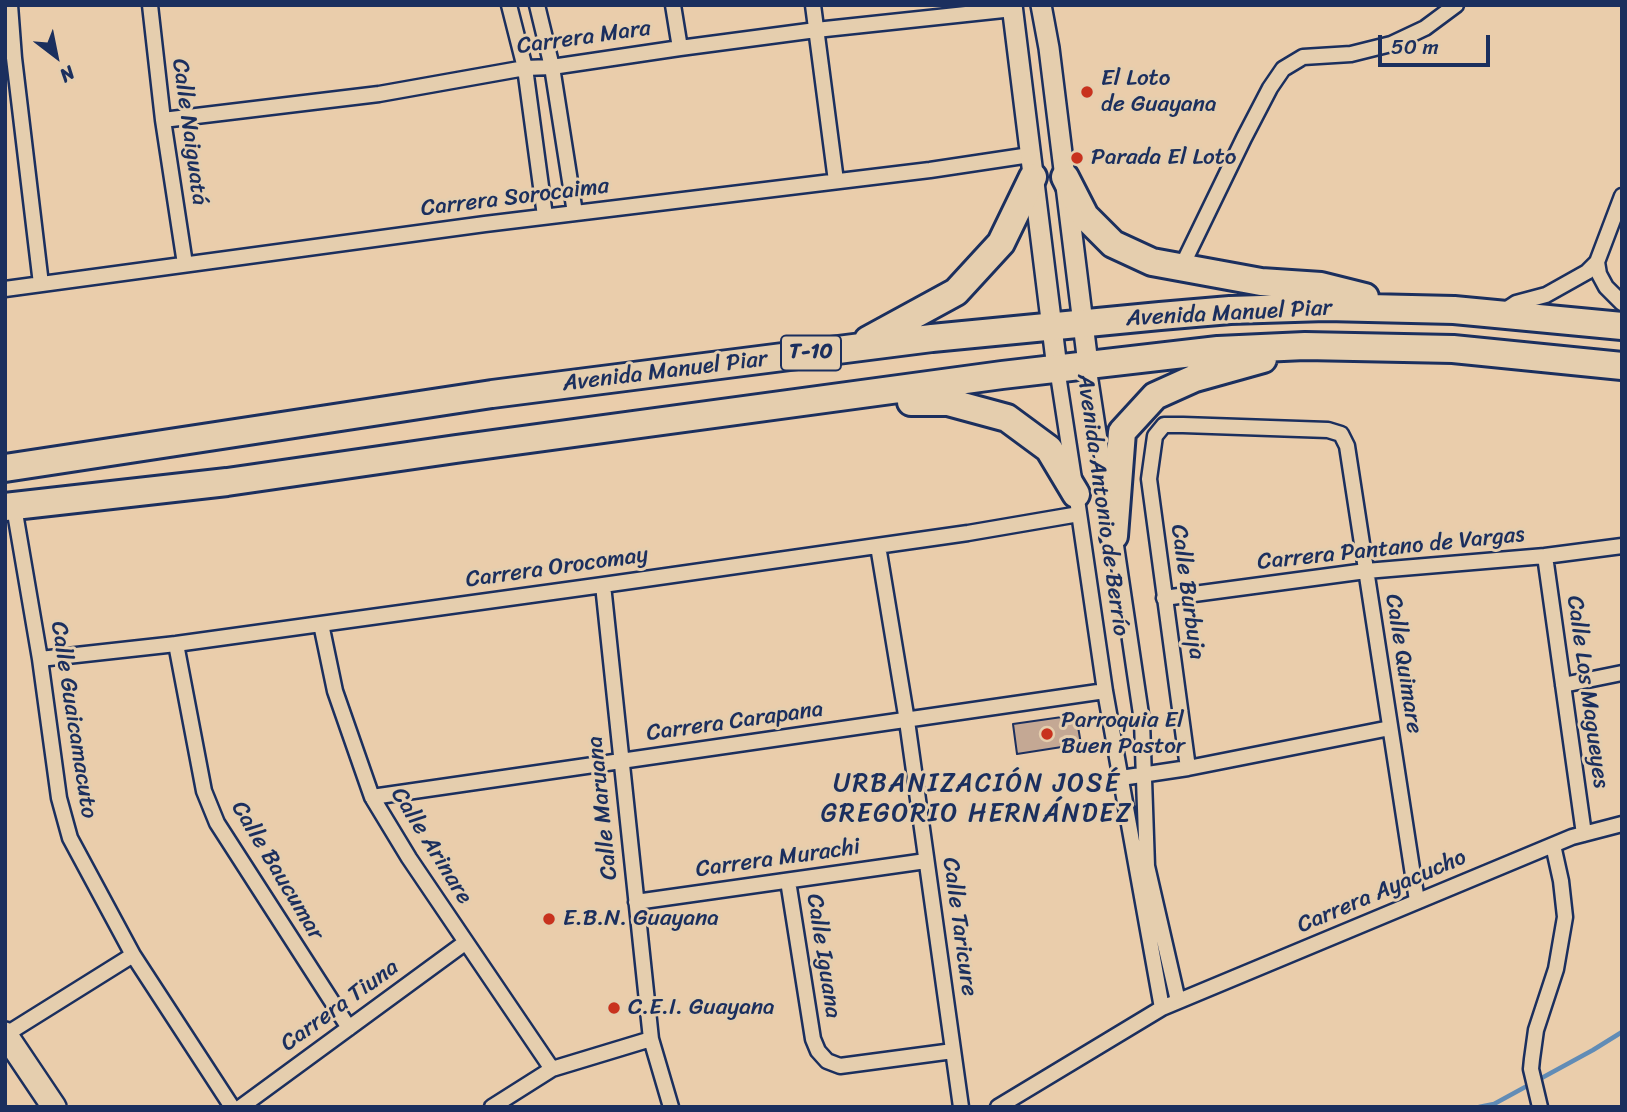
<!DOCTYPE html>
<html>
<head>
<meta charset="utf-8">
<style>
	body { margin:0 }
	#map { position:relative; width:1627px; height:1112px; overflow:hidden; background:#eacdab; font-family:Sriracha,sans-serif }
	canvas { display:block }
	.frame { position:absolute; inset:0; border:7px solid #1b2f5e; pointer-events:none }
	.north { position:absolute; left:21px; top:21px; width:70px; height:70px; -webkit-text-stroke:5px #e5ceae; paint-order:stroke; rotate:148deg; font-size:19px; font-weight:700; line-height:28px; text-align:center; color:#1b2f5e }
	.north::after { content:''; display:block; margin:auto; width:24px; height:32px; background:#1b2f5e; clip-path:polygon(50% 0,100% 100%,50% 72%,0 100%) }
	.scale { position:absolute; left:1378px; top:35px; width:112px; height:32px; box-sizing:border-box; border:4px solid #1b2f5e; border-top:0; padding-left:9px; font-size:21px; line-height:24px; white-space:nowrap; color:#1b2f5e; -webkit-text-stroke:5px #e5ceae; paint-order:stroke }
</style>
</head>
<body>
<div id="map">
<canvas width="1627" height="1112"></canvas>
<div class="frame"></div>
<div class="north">N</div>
<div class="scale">50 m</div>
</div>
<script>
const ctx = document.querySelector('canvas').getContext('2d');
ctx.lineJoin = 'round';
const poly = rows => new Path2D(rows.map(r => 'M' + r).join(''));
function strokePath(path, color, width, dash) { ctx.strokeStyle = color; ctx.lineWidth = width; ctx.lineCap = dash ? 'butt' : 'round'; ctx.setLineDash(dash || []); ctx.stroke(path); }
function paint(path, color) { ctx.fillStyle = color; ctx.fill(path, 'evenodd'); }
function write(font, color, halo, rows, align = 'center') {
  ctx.font = font + ' Sriracha,sans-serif'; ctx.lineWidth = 6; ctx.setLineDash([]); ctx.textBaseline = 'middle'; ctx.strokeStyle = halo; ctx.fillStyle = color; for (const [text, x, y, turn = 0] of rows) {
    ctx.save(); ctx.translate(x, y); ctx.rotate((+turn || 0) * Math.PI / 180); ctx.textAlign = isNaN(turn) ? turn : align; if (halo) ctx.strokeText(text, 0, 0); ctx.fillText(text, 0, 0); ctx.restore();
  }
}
strokePath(poly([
	[1479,1107,1494,1104,1593,1050,1622,1032]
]), '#618cb6', 4.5);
const building = poly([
	[1076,715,1081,744,1017,754,1013,724,1076,715]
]);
paint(building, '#c4a894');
strokePath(building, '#1b2f5e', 2);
const street = poly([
	[10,5,14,58,41,284],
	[150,5,163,120,185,264],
	[509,5,525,68,545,216],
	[537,5,552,67,575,213],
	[673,5,680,48],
	[813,5,836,181],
	[163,120,379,94,525,68,552,67,680,48,816,30,1013,9],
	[1597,262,1599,274,1606,287,1622,303],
	[1181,268,1244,138,1270,88,1283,69,1303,57,1351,54,1391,44,1425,28,1456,5],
	[5,289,485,224,930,170,1030,155],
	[1501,313,1516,303,1546,295,1587,272,1597,262,1622,196],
	[1088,364,1108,495],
	[1057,368,1074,479],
	[1078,506,1105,691,1162,1008],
	[14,507,40,659,59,798,70,838,133,955,232,1107],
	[1114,532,1142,721,1147,866,1178,1001],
	[878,546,907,721,961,1107],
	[1545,556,1584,834],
	[603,585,651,1039,671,1107],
	[1164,598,1366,571,1545,556,1622,546],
	[321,624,335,691,372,797,409,858,552,1069],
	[176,644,204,791,217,823,349,1028],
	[40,659,176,644,603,585,968,533,1079,514],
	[1563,685,1622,673],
	[1188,768,1149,479,1155,436,1164,425,1183,425,1328,430,1341,434,1347,446,1417,901],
	[1121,778,1188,768,1390,728],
	[372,797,1105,691],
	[788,881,813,1039,818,1051,827,1061,840,1066,953,1051],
	[636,902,926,861],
	[5,1035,133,955],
	[241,1107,466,942],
	[492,1107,552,1069,651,1039],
	[998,1107,1162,1008,1572,837,1622,824],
	[1540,1107,1531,1069,1532,1059,1536,1030,1556,969,1565,917,1561,881,1553,845]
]);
const secondary = poly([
	[1012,5,1057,368],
	[1041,5,1049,48,1088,364]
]);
const primary = poly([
	[5,1034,54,1107]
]);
const highway = poly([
	[1065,177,1085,216,1113,244,1152,262,1261,282,1321,286,1365,297],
	[868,340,956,292,1001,243,1033,177],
	[911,402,948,402,1007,418,1049,449,1076,494],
	[5,468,492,394,932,338,1160,316,1230,310,1326,307,1454,310,1622,326],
	[5,507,227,482,456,449,1002,375,1218,350,1305,346,1453,349,1622,366],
	[1114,536,1122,432,1155,396,1195,378,1263,359]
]);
strokePath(street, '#1b2f5e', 19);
strokePath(secondary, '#1b2f5e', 24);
strokePath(primary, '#1b2f5e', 28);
strokePath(highway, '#1b2f5e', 32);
strokePath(street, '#e5ceae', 14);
strokePath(secondary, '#e5ceae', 19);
strokePath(primary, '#e5ceae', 23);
strokePath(highway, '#e5ceae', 26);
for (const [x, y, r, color] of [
	[1087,92,7,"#c8321e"],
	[1077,158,7,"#c8321e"],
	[1047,734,7,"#c8321e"],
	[549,919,7,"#c8321e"],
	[614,1008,7,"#c8321e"]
]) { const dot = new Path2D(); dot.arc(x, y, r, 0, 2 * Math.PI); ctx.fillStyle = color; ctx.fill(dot); strokePath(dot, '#e5ceae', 2.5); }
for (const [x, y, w] of [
	[811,353,60]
]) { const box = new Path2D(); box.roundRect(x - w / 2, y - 17.5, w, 35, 5); ctx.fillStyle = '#e5ceae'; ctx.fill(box); strokePath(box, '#1b2f5e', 2); }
write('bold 21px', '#1b2f5e', null, [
	["T-10",811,353]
]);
write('23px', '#1b2f5e', '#e5ceae', [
	["Carrera Mara",584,38,-8],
	["Calle Naiguatá",189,132,82],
	["Carrera Sorocaima",515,198,-7],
	["Avenida Manuel Piar",1229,314,-3],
	["Avenida Manuel Piar",665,372,-7],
	["Avenida Antonio de Berrío",1102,505,82],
	["Carrera Pantano de Vargas",1391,549,-6],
	["Carrera Orocomay",557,568,-8],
	["Calle Burbuja",1187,592,82],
	["Calle Quimare",1403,664,81],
	["Calle Los Magueyes",1587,692,82],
	["Calle Guaicamacuto",73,720,81],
	["Carrera Carapana",735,722,-8],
	["Calle Maruana",603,808,-96],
	["Calle Arinare",431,846,58],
	["Carrera Murachi",778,859,-8],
	["Calle Baucumar",277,871,59],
	["Carrera Ayacucho",1382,892,-23],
	["Calle Taricure",959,927,82],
	["Calle Iguana",823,956,81],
	["Carrera Tiuna",340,1006,-36]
]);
write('23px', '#1b2f5e', '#e5ceae', [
	["El Loto",1101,79],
	["de Guayana",1101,105],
	["Parada El Loto",1091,158],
	["Parroquia El",1061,721],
	["Buen Pastor",1061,747],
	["E.B.N. Guayana",563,919],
	["C.E.I. Guayana",628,1008]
], 'left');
ctx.letterSpacing = '2px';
write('26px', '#1b2f5e', '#e5ceae', [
	["URBANIZACIÓN JOSÉ",977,784],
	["GREGORIO HERNÁNDEZ",977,814]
]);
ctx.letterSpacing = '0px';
</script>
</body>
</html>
